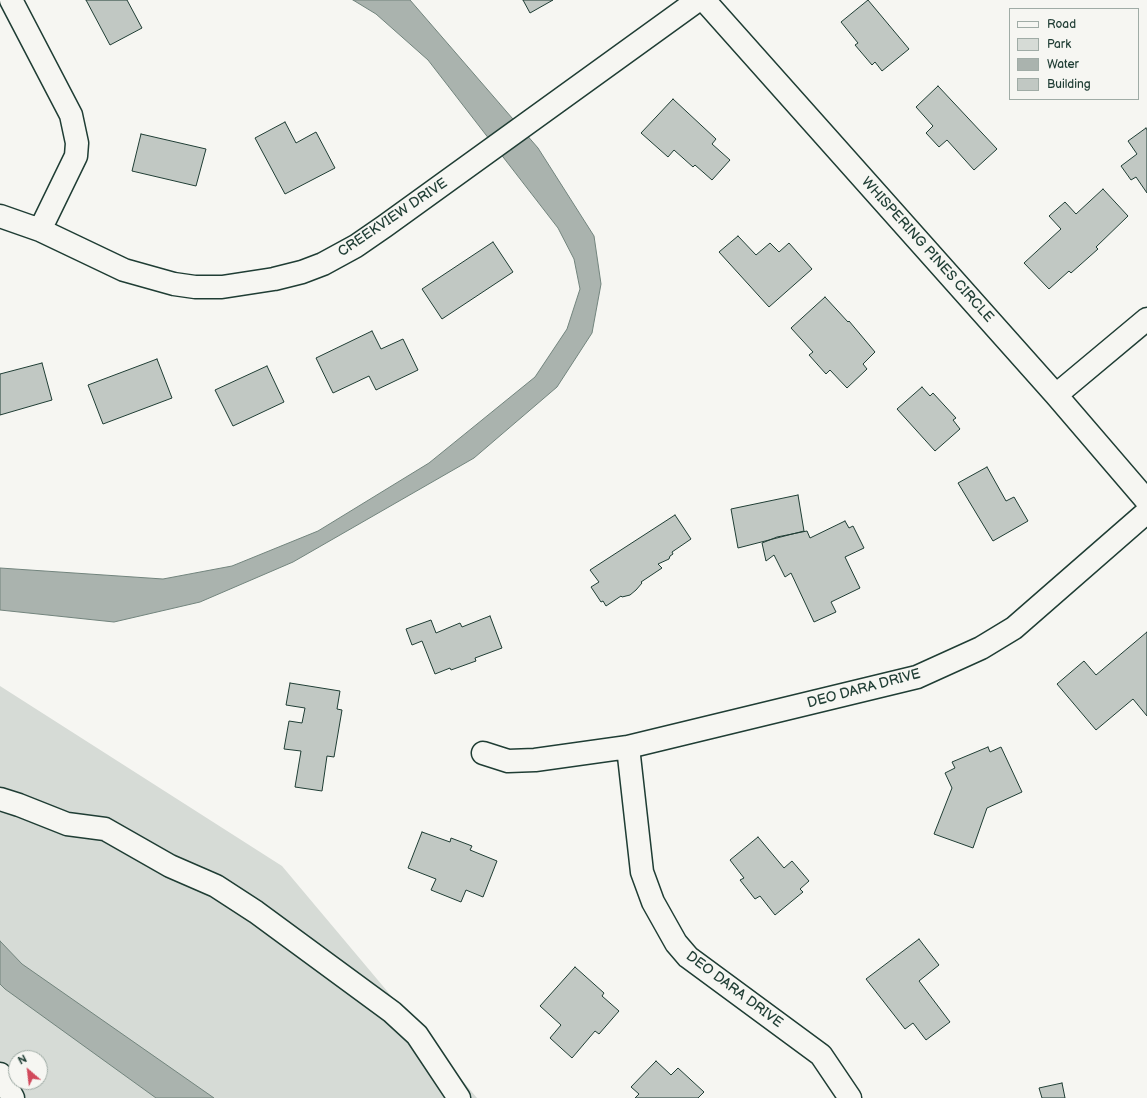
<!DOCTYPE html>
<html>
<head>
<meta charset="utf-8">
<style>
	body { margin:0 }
	#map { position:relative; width:1147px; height:1098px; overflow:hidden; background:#f6f6f2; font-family:"Balsamiq Sans",sans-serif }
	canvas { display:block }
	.legend { position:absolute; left:1009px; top:8px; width:130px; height:92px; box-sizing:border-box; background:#f6f6f2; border:1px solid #a0aca6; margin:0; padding:5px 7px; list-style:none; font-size:12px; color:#1f3d34 }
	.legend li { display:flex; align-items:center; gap:8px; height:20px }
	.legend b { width:20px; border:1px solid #a0aca6 }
	.north { position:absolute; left:8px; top:1050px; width:40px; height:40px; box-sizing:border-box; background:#f6f6f2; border:1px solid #a0aca6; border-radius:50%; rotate:332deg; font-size:11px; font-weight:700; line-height:16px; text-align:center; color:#1f3d34 }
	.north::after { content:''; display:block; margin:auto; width:14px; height:18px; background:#d1495b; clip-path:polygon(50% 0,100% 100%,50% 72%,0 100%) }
</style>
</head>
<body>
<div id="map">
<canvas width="1147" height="1098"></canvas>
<ul class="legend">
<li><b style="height:5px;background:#f6f6f2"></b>Road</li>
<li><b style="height:11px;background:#d6dbd6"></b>Park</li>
<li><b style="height:11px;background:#aab3ae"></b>Water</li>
<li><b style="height:11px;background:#c1c8c3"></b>Building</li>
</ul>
<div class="north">N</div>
</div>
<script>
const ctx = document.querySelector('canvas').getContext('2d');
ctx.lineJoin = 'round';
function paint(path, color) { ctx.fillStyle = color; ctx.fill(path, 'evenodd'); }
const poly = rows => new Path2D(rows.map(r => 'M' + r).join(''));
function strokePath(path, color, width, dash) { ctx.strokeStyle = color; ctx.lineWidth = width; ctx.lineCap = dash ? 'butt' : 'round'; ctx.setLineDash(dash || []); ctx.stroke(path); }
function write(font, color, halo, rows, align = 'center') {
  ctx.font = font + ' "Balsamiq Sans",sans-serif'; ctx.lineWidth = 3; ctx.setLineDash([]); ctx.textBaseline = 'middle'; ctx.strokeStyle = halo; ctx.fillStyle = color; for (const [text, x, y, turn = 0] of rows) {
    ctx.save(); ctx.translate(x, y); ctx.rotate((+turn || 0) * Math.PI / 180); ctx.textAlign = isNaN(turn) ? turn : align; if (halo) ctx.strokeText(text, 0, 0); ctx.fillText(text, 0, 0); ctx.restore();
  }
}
paint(poly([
	[0,686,282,866,477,1098,0,1098],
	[16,1058,40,1058,40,1082,16,1082]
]), '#d6dbd6');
const water = poly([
	[353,0,410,0,538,148,594,236,601,284,592,333,557,387,474,458,293,562,200,602,114,622,0,610,0,568,163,579,232,566,318,531,429,463,535,377,567,329,580,289,574,259,558,228,428,60,376,14,353,0],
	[0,941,22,964,214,1098,156,1098,5,989,0,984,0,941]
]);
paint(water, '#aab3ae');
strokePath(water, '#72847d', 1);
const building = poly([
	[86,0,127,0,142,28,110,45,86,0],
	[523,0,553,0,530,13,523,0],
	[868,0,909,49,882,71,875,62,872,65,855,45,858,43,841,22,868,0],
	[938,86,997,149,974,170,947,140,939,147,926,133,933,126,916,107,938,86],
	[673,99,716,139,712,144,730,160,712,180,695,165,693,167,674,150,668,157,641,133,673,99],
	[285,122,296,143,316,132,335,168,285,194,255,138,285,122],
	[1146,128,1147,130,1147,193,1136,177,1131,180,1121,166,1137,154,1128,141,1146,128],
	[141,134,206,149,196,186,132,171,141,134],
	[1103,189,1128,216,1096,247,1098,249,1071,273,1069,271,1049,289,1024,263,1061,229,1049,216,1065,202,1076,214,1103,189],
	[738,236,756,255,770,243,779,252,789,243,812,269,769,307,719,252,738,236],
	[493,242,513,272,442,319,422,289,493,242],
	[825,297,848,322,849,321,875,352,863,364,867,369,847,388,830,370,826,374,809,355,813,352,791,328,825,297],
	[372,331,381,349,403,339,418,370,376,390,369,376,333,393,316,358,372,331],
	[157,359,172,398,103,424,88,385,157,359],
	[42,363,52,400,0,415,0,374,42,363],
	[267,366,284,402,233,426,215,390,267,366],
	[922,387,930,396,933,393,956,418,953,420,960,429,935,451,897,409,922,387],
	[987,467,1006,501,1014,497,1028,521,993,541,958,483,987,467],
	[798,495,804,531,738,548,731,509,798,495],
	[675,515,691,539,672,552,673,554,670,556,669,559,658,564,662,568,641,582,642,583,636,590,630,595,622,597,621,596,606,606,603,601,601,602,591,587,599,582,590,570,675,515],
	[845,521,849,528,853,526,864,548,845,557,860,588,831,602,836,612,814,622,791,573,785,577,774,555,766,561,762,543,777,537,807,531,810,538,845,521],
	[490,616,502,648,475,658,476,661,451,670,450,668,435,674,422,641,412,645,406,629,431,620,436,633,460,623,462,627,490,616],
	[1147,632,1147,716,1133,699,1096,730,1057,684,1084,661,1096,675,1147,632],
	[290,683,340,691,337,709,342,710,334,757,327,756,322,791,295,787,301,751,284,749,289,721,302,723,305,708,286,705,290,683],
	[988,747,990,752,1001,747,1022,792,987,808,973,848,934,834,952,788,945,773,955,768,952,762,988,747],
	[422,832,450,842,451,838,472,846,470,850,497,861,483,897,466,890,461,902,431,890,436,879,408,868,422,832],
	[758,837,784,868,792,861,809,881,800,889,803,892,775,915,760,896,755,899,740,880,744,878,730,860,758,837],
	[919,939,939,965,919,981,950,1022,926,1040,913,1023,905,1029,866,979,919,939],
	[575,967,604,993,602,996,619,1011,599,1034,595,1031,572,1058,550,1038,561,1025,540,1006,575,967],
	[656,1061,671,1075,678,1068,704,1092,698,1098,635,1098,639,1094,631,1087,656,1061],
	[1062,1083,1065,1098,1042,1098,1039,1088,1062,1083]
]);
paint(building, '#c1c8c3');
strokePath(building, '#1f3d34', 1);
const minor = poly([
	[11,0,71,115,77,143,76,156,40,230],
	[704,0,1056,395,1147,501],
	[0,216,40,230,124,270,174,284,195,287,222,287,274,279,302,272,323,264,356,246,385,226,698,0],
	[1056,395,1147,319],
	[628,747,642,872,653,902,676,943,688,957,821,1055,850,1098],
	[483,753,508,761,535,760,628,747,917,677,981,648,1014,628,1147,512],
	[0,799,19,805,67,824,105,829,170,866,216,886,256,912,392,1012,417,1035,459,1098],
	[0,1074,13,1098]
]);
strokePath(minor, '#1f3d34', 25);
strokePath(minor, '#f6f6f2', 22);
write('14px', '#1f3d34', '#f6f6f2', [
	["CREEKVIEW DRIVE",393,218,-34],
	["WHISPERING PINES CIRCLE",927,250,48],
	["DEO DARA DRIVE",864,689,-15],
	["DEO DARA DRIVE",734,990,37]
]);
</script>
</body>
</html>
